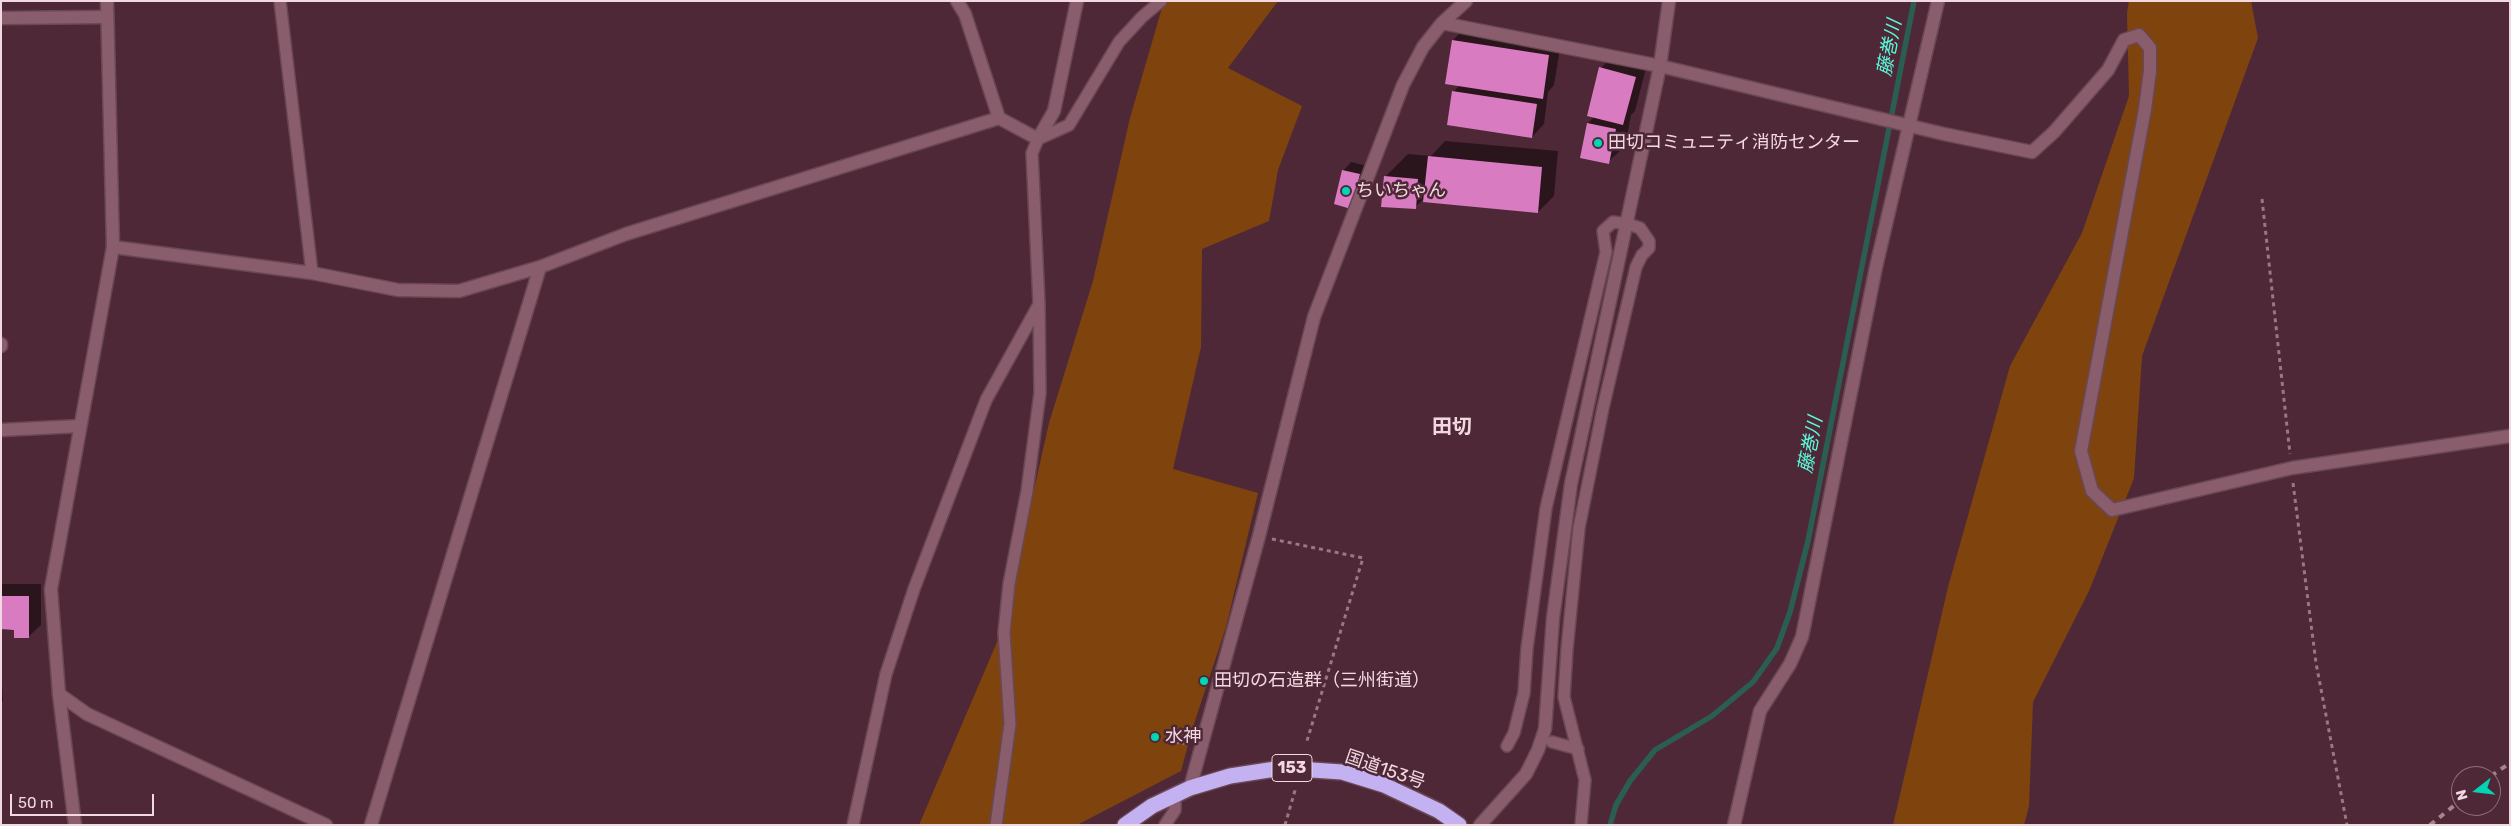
<!DOCTYPE html>
<html>
<head>
<meta charset="utf-8">
<style>
	body { margin:0 }
	#map { position:relative; width:2511px; height:826px; overflow:hidden; background:#4f2837; font-family:Rubik,sans-serif }
	canvas { display:block }
	.frame { position:absolute; inset:0; border:2px solid #f2d8e0; pointer-events:none }
	.north { position:absolute; left:2451px; top:766px; width:50px; height:50px; box-sizing:border-box; background:#4f2837; border:1px solid #906e7b; border-radius:50%; rotate:254deg; font-size:14px; font-weight:700; line-height:20px; text-align:center; color:#f2d8e0 }
	.north::after { content:''; display:block; margin:auto; width:18px; height:22px; background:#01d5b6; clip-path:polygon(50% 0,100% 100%,50% 72%,0 100%) }
	.scale { position:absolute; left:10px; top:794px; width:144px; height:22px; box-sizing:border-box; border:2px solid #f2d8e0; border-top:0; padding-left:6px; font-size:15px; line-height:18px; white-space:nowrap; color:#f2d8e0; -webkit-text-stroke:4px #4f2837; paint-order:stroke }
</style>
</head>
<body>
<div id="map">
<canvas width="2511" height="826"></canvas>
<div class="frame"></div>
<div class="north">N</div>
<div class="scale">50 m</div>
</div>
<script>
const ctx = document.querySelector('canvas').getContext('2d');
ctx.lineJoin = 'round';
function paint(path, color) { ctx.fillStyle = color; ctx.fill(path, 'evenodd'); }
const poly = rows => new Path2D(rows.map(r => 'M' + r).join(''));
function strokePath(path, color, width, dash) { ctx.strokeStyle = color; ctx.lineWidth = width; ctx.lineCap = dash ? 'butt' : 'round'; ctx.setLineDash(dash || []); ctx.stroke(path); }
function write(font, color, halo, rows, align = 'center') {
  ctx.font = font + ' Rubik,"Noto Sans JP",sans-serif'; ctx.lineWidth = 5; ctx.setLineDash([]); ctx.textBaseline = 'middle'; ctx.strokeStyle = halo; ctx.fillStyle = color; for (const [text, x, y, turn = 0] of rows) {
    ctx.save(); ctx.translate(x, y); ctx.rotate((+turn || 0) * Math.PI / 180); ctx.textAlign = isNaN(turn) ? turn : align; if (halo) ctx.strokeText(text, 0, 0); ctx.fillText(text, 0, 0); ctx.restore();
  }
}
paint(poly([
	[1164,1,1278,1,1228,68,1302,106,1278,170,1269,221,1202,249,1201,347,1173,469,1258,493,1226,627,1192,730,1181,771,1077,825,919,825,1003,628,1049,423,1093,281,1130,118],
	[2129,1,2251,1,2258,38,2142,356,2134,478,2089,591,2033,702,2029,806,2024,825,1893,825,1948,587,2010,366,2082,233,2129,96,2127,13]
]), '#7f440d');
paint(poly([
	[1465,28,1561,42,1554,85,1548,92,1544,124,1532,137,1453,92,1460,85,1453,40],
	[1613,55,1647,64,1635,111,1631,115,1625,146,1608,162,1588,123,1595,116,1601,68],
	[1445,141,1558,151,1554,196,1538,212,1425,198,1415,207,1385,177,1408,154,1431,156],
	[1351,162,1367,166,1359,199,1343,171],
	[1,584,41,584,41,625,28,637,15,628,1,628],
	[1,664,3,701,1,703]
]), '#0007');
strokePath(poly([
	[1610,825,1616,805,1630,781,1655,750,1712,716,1753,682,1777,648,1790,612,1808,541,1914,1]
]), '#2b5e53', 5.5);
paint(poly([
	[1452,40,1549,55,1543,99,1445,84],
	[1599,67,1636,77,1623,125,1587,116],
	[1452,91,1537,104,1532,138,1447,125],
	[1587,123,1616,129,1609,164,1580,158],
	[1428,156,1542,167,1538,213,1423,202],
	[1342,170,1360,174,1351,209,1334,204],
	[1384,176,1418,179,1416,209,1381,207],
	[1,596,29,596,29,638,14,638,14,630,1,629]
]), '#d97bc1');
const lane = poly([
	[280,1,312,273],
	[1552,742,1578,749],
	[1507,746,1514,733,1524,693,1527,648,1546,508,1606,252,1603,231,1613,222,1628,224,1640,228,1649,241,1649,248,1642,255,1636,267,1603,408,1579,528,1567,649,1564,697,1585,780,1581,825],
	[853,825,886,674,914,589,986,400,1038,306],
	[996,825,1010,724,1004,633,1009,584,1027,491,1040,393,1039,304,1032,153,1038,139,1069,125,1119,42,1142,17,1161,1],
	[1165,825,1175,810,1175,795]
]);
const street = poly([
	[957,1,965,14,999,118],
	[1,18,107,17],
	[1442,23,1660,66,1944,134,2032,152,2054,132,2108,70,2124,40,2139,35,2150,48,2150,71,2145,109,2081,451,2092,491,2112,510,2292,468,2510,436],
	[113,247,312,273,398,290,459,291,540,267,626,234,999,118,1038,139,1054,111,1077,1],
	[1,344,1,346],
	[1,430,80,426],
	[59,694,87,714,326,825],
	[1190,788,1259,536,1314,317,1403,85,1423,47,1442,23,1466,1],
	[371,825,540,267],
	[1734,825,1760,711,1790,664,1802,637,1876,267,1938,1]
]);
const secondary = poly([
	[75,825,59,694,51,589,113,247,107,1],
	[1480,825,1526,774,1538,750,1545,729,1553,618,1571,484,1660,66,1669,1]
]);
const highway = poly([
	[1125,825,1152,806,1190,788,1230,776,1282,768,1342,772,1384,785,1439,811,1459,825]
]);
strokePath(lane, '#694754', 14);
strokePath(street, '#694754', 15);
strokePath(secondary, '#694754', 15);
strokePath(highway, '#694754', 18);
strokePath(poly([
	[2262,199,2290,454],
	[2293,483,2316,663,2347,825],
	[1272,539,1363,558,1306,744],
	[1175,742,1187,744],
	[1285,825,1296,787]
]), '#997783', 3, [4, 4]);
strokePath(lane, '#895d6c', 11);
strokePath(street, '#895d6c', 12);
strokePath(secondary, '#895d6c', 12);
strokePath(highway, '#c4b1f2', 15);
strokePath(poly([
	[2491,776,2510,763],
	[2430,825,2461,800]
]), '#a58490', 4, [6, 6]);
for (const [x, y, r, color] of [
	[1598,143,5,"#01d5b6"],
	[1346,191,5,"#01d5b6"],
	[1204,681,5,"#01d5b6"],
	[1155,737,5,"#01d5b6"]
]) { const dot = new Path2D(); dot.arc(x, y, r, 0, 2 * Math.PI); ctx.fillStyle = color; ctx.fill(dot); strokePath(dot, '#4f2837', 2); }
for (const [x, y, w] of [
	[1292,768,40]
]) { const box = new Path2D(); box.roundRect(x - w / 2, y - 13.5, w, 27, 4); ctx.fillStyle = '#4f2837'; ctx.fill(box); strokePath(box, '#f2d8e0', 1); }
write('bold 16px', '#f2d8e0', null, [
	["153",1292,768]
]);
write('18px', '#f2d8e0', '#4f2837', [
	["田切コミュニティ消防センター",1608,143],
	["ちいちゃん",1356,191],
	["田切の石造群（三州街道）",1214,681],
	["水神",1165,737]
], 'left');
write('18px', '#f2d8e0', '#4f2837', [
	["国道153号",1385,770,19]
]);
write('italic 19px', '#59fadb', '#4f2837', [
	["藤巻川",1890,48,-79],
	["藤巻川",1811,445,-79]
]);
write('bold 20px', '#f2d8e0', '#4f2837', [
	["田切",1452,427]
]);
</script>
</body>
</html>
